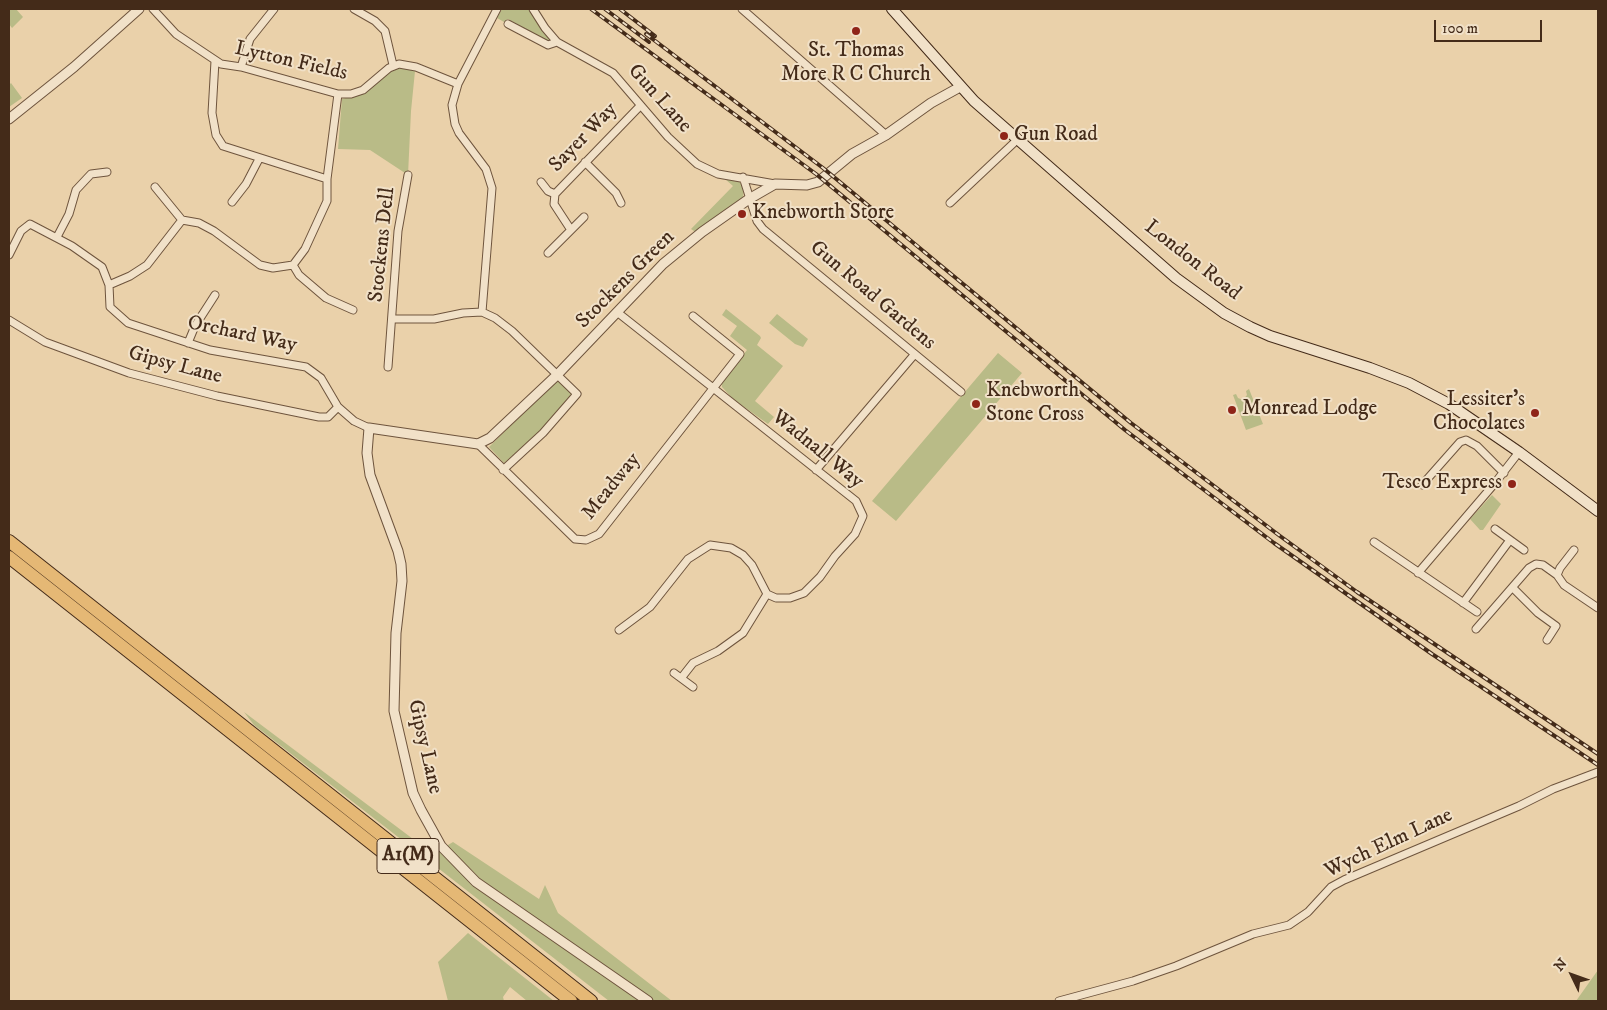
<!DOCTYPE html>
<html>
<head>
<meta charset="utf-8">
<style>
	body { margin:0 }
	#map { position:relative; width:1607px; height:1010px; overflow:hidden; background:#ead1aa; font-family:"IM FELL DW Pica",serif }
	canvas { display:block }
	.frame { position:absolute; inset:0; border:10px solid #442b19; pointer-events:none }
	.north { position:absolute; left:1547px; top:950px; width:50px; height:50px; -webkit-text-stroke:4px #f1e1c8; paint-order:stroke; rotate:312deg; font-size:14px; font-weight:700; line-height:20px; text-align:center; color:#442b19 }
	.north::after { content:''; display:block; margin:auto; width:18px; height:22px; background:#442b19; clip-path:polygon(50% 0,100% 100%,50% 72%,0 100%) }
	.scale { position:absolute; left:1434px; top:20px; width:108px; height:22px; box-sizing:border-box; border:2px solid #442b19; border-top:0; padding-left:6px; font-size:15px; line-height:18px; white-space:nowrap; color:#442b19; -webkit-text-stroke:4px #f1e1c8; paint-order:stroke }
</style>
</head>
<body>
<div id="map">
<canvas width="1607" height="1010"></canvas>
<div class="frame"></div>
<div class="north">N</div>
<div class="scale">100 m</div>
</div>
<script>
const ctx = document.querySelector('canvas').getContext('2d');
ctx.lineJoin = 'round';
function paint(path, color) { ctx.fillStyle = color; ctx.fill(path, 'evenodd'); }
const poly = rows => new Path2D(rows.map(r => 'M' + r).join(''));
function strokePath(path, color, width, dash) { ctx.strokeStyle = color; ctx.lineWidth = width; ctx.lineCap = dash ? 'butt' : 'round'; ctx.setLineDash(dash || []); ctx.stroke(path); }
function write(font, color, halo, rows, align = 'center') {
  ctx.font = font + ' "IM FELL DW Pica",serif'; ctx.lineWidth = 4; ctx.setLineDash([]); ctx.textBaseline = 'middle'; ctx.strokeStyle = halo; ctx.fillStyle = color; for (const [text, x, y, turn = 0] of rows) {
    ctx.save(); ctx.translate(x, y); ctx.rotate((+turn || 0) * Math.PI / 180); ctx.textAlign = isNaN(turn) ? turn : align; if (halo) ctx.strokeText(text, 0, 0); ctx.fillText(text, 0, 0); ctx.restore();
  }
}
paint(poly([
	[9,9,16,9,23,17,12,28,9,24],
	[502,9,530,9,551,40,548,42,508,19,504,22,497,18],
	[401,67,414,68,415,71,411,111,408,175,370,150,338,149,342,99,367,92,388,72],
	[11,83,22,98,9,107,9,85],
	[725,179,740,182,744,190,743,197,696,232,694,231,691,229,733,186],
	[726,309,760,336,761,338,757,345,783,366,755,401,774,417,768,424,733,399,722,387,722,381,747,350,730,336,737,326,722,315],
	[777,314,808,339,803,347,795,344,769,323],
	[998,353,1022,373,896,521,872,501],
	[558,379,573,394,539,432,504,463,489,447],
	[1249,389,1263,424,1246,430,1233,395,1236,394,1238,398,1243,400,1247,395,1246,391],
	[1492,495,1501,504,1483,530,1480,530,1470,519],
	[244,712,433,854,453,842,539,899,545,885,558,913,672,1001,609,1001,254,725],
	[468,933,554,1001,527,1001,510,987,503,997,504,1001,448,1001,438,962],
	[1598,970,1598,1001,1576,1001]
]), '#b9bb87');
const minor = poly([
	[153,9,176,34,221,64,241,67,338,94,351,94,363,90,389,68,399,64,416,67,458,84],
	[354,9,375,21,385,31,393,65],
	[497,9,458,84,452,105,455,124,459,133,486,169,492,188,482,312,495,318,512,331,577,394,543,433,503,470],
	[533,9,545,28,557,42,613,73,668,137,697,164,718,174,775,184],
	[742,9,886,135],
	[508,24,548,45,557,42],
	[215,61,212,113,216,135,223,146,327,179],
	[241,67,250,39,274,9],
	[585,162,616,193,621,203],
	[743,177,757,221,763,229,961,392],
	[541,182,548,191,555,194,554,204,571,230],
	[155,187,182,220],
	[555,194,640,106],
	[232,202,246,184,259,159],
	[950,203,1018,139],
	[57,237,69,214,76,190,91,174,107,172],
	[548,253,584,217],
	[9,255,21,231,30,224,72,246,102,267,109,285,110,307,128,323,210,350,306,367,321,378,338,407,354,421,369,428],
	[293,265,305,249,327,201,327,179,338,94],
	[293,265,299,275,326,298,353,310],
	[109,285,130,276,147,265,182,220,199,223,214,231,260,265,273,268,293,265],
	[617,312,856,501,863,516,855,534,835,556,820,577,804,593,790,598,776,598,767,594,752,565,743,555,731,548,710,545,688,559,650,607,619,630],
	[393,319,434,319,463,313,482,312],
	[9,320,45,342,129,373,217,396,319,417,328,417,338,407],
	[188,343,195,326,215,295],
	[388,367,398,231,408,175],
	[478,444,575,539,586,540,599,534,740,354,693,316],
	[816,470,914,355],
	[1422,485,1460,442,1466,440,1477,446,1504,473],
	[1495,529,1524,550],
	[1374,542,1477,612],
	[1418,573,1495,483,1519,452],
	[1557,575,1560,568,1574,550],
	[1513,588,1538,613,1556,626,1547,640],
	[1463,603,1510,540],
	[1476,629,1529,568,1536,564,1543,565,1557,575,1564,585,1598,608],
	[674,673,693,687],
	[682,677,693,663,718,651,743,633,767,594],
	[1059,1001,1133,981,1176,966,1253,934,1289,925,1308,912,1331,887,1344,880,1519,806,1553,789,1598,772]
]);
const tertiary = poly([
	[9,119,74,67,139,9],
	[648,1001,476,882,441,846,421,810,413,793,394,711,396,633,402,581,401,564,398,551,370,475,367,453,369,428,478,444,490,438,557,375,663,264,702,232,749,199,775,184,807,185,818,182,852,154,886,135,931,103,960,87]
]);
const secondary = poly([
	[892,9,974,101,1176,278,1224,313,1250,327,1270,336,1370,368,1409,383,1449,404,1519,452,1598,511]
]);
const motorway = poly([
	[9,541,591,1001],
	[9,557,571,1001]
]);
strokePath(minor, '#6e543d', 9);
strokePath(tertiary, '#6e543d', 11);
strokePath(secondary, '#442b19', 12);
strokePath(motorway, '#442b19', 14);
strokePath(minor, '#f1e1c8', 7);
strokePath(tertiary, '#f1e1c8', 9);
strokePath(secondary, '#f1e1c8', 10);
strokePath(motorway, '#e5b875', 12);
const rail = poly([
	[591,9,816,174,1125,430,1274,543,1432,654,1598,765],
	[605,9,649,42],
	[620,9,655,36],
	[646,34,823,168,1131,423,1280,536,1357,592,1598,754]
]);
strokePath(rail, '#442b19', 4);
strokePath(rail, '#f1e1c8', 2, [5.5]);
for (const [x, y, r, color] of [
	[856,31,5,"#8f2418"],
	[1004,136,5,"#8f2418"],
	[742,214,5,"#8f2418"],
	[976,404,5,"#8f2418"],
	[1232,410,5,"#8f2418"],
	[1535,413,5,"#8f2418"],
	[1512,484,5,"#8f2418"]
]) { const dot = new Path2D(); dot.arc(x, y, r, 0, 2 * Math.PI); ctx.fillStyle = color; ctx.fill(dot); strokePath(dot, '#f1e1c8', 2); }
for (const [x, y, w] of [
	[408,856,62]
]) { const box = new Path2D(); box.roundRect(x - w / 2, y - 17.5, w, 35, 4); ctx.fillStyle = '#f1e1c8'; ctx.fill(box); strokePath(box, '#442b19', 1); }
write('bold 20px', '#442b19', null, [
	["A1(M)",408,856]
]);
write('21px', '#442b19', '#f1e1c8', [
	["St. Thomas",856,52,"center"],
	["More R C Church",856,76,"center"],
	["Gun Road",1014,136],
	["Knebworth Store",752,214],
	["Knebworth",986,392],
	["Stone Cross",986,416],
	["Lessiter's",1525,401,"right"],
	["Chocolates",1525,425,"right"],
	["Monread Lodge",1242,410],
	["Tesco Express",1502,484,"right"]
], 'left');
write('21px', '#442b19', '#f1e1c8', [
	["Lytton Fields",291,62,13],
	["Gun Lane",659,99,48],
	["Sayer Way",584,138,-46],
	["Stockens Dell",383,245,-84],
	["London Road",1192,261,38],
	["Stockens Green",626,280,-45],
	["Gun Road Gardens",872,296,40],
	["Orchard Way",242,335,12],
	["Gipsy Lane",175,366,15],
	["Wadnall Way",817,450,39],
	["Meadway",612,487,-51],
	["Gipsy Lane",424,747,77],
	["Wych Elm Lane",1389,844,-25]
]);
</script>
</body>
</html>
